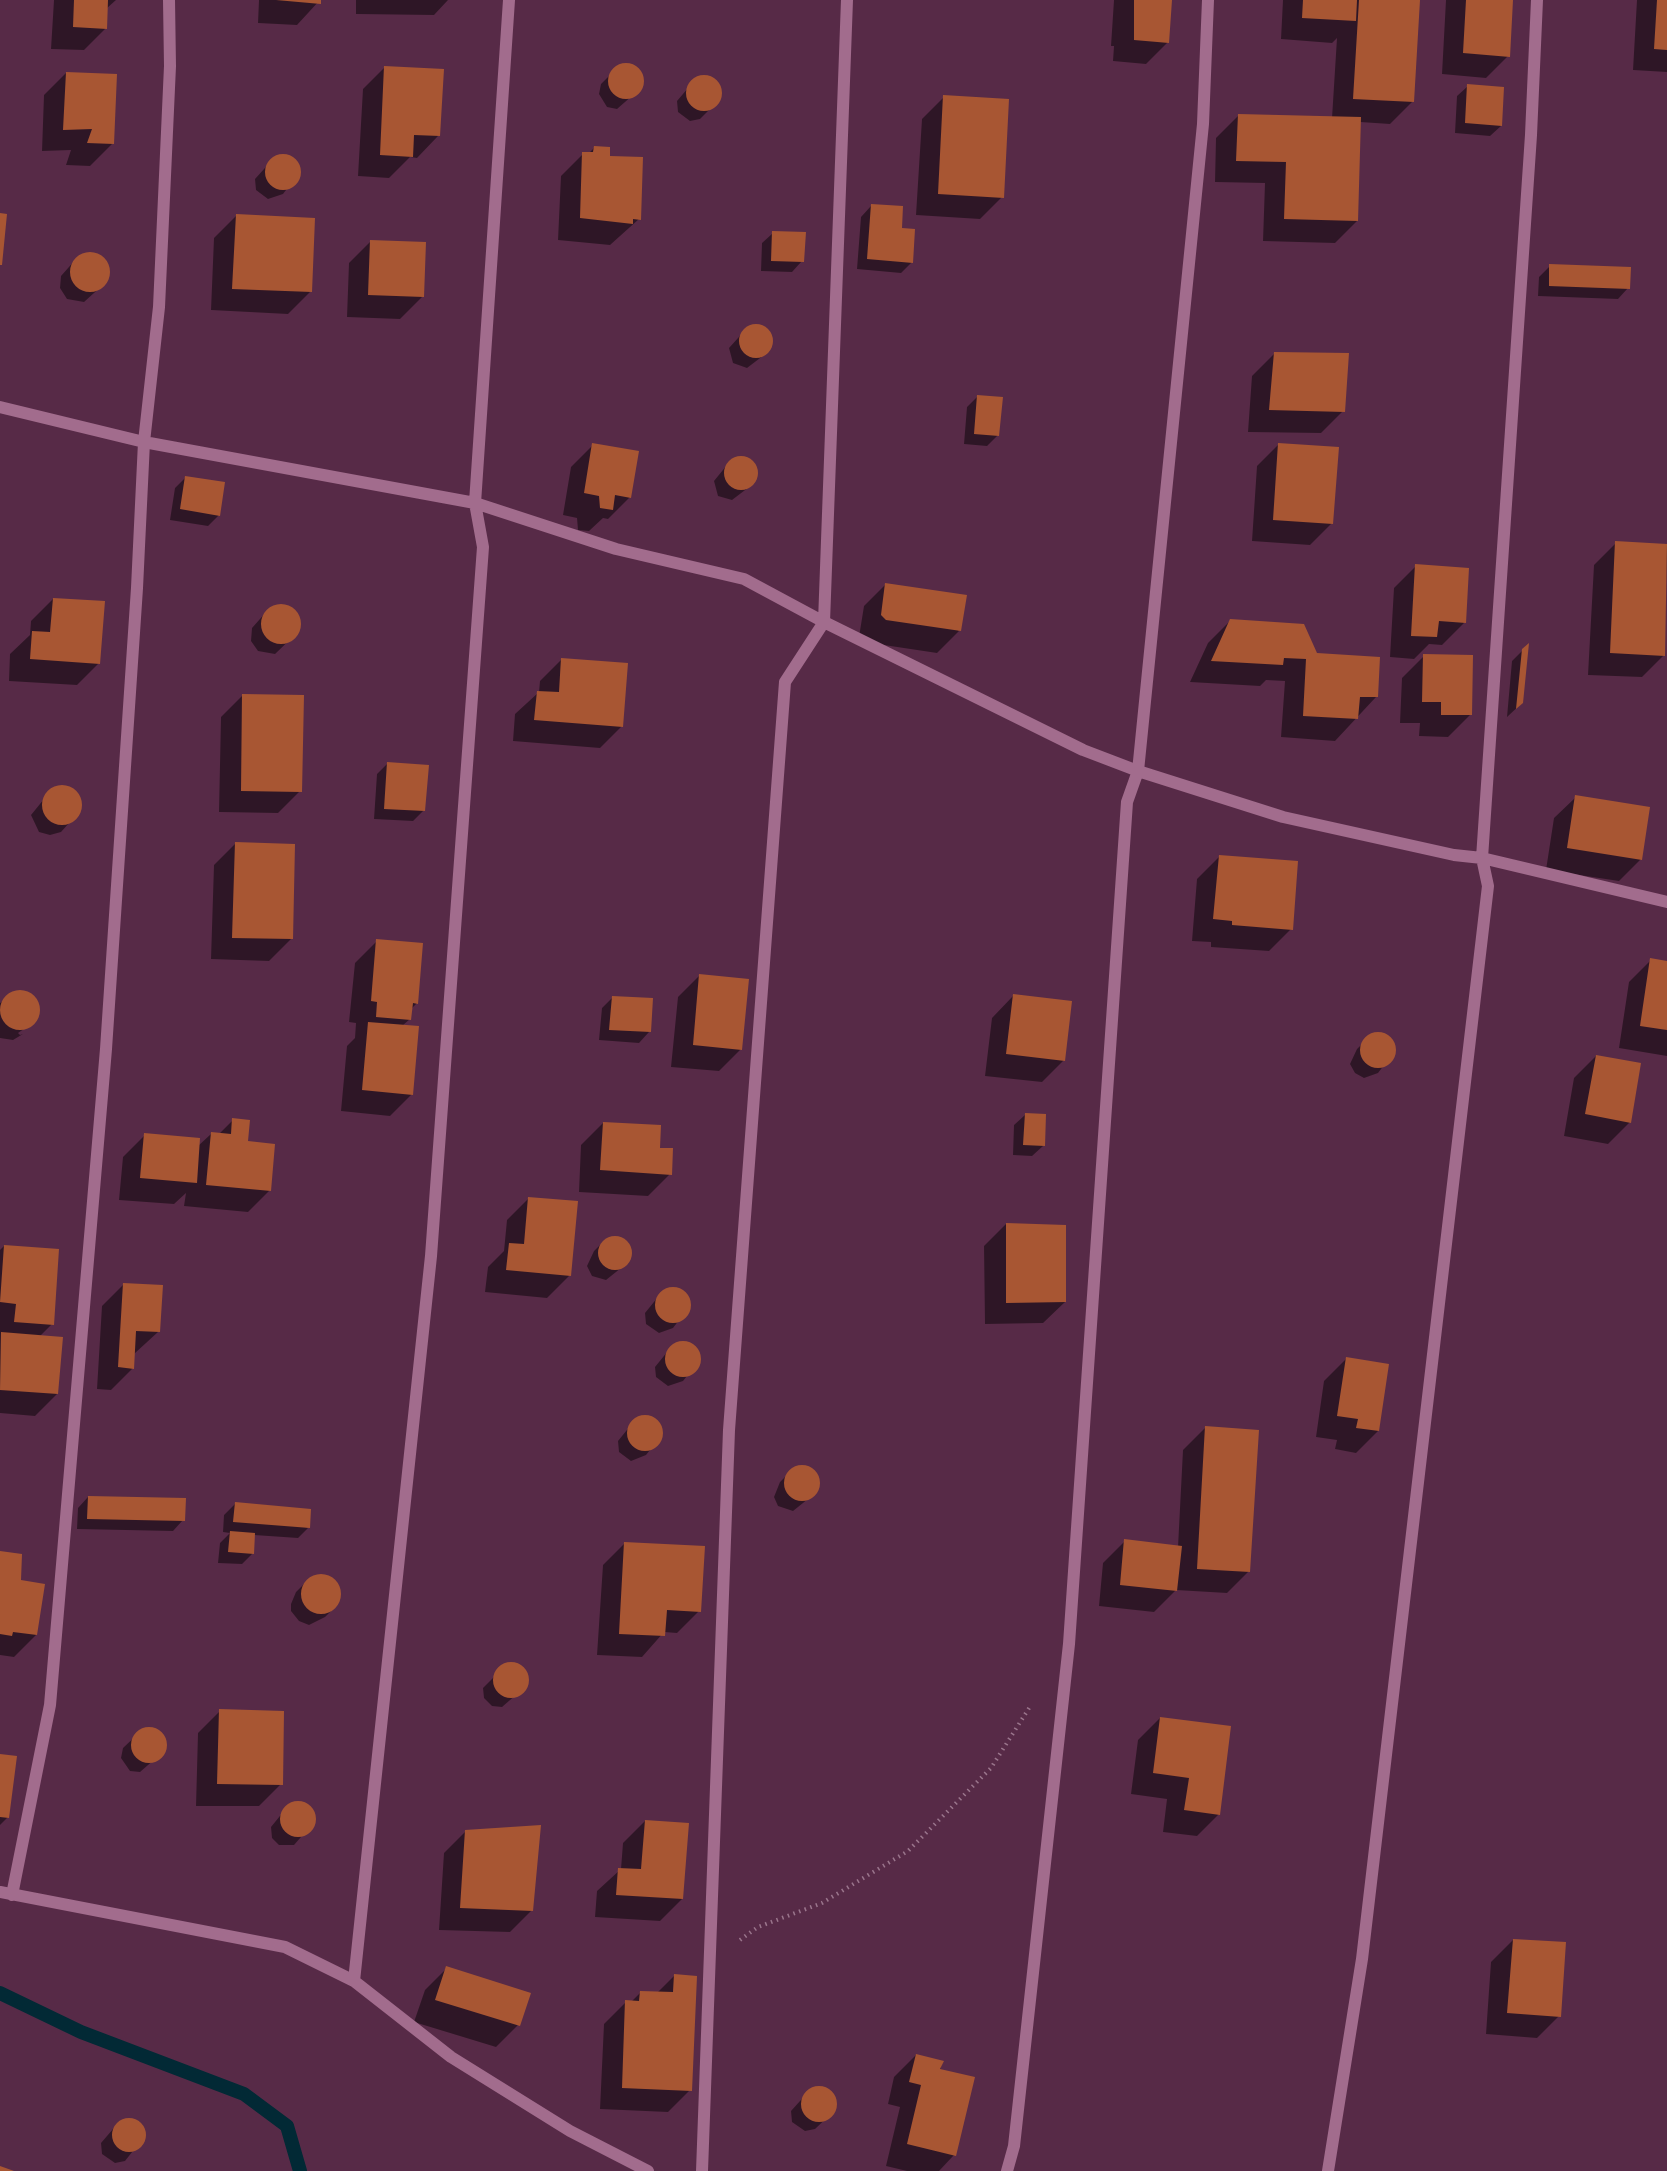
<!DOCTYPE html>
<html>
<head>
<meta charset="utf-8">
<style>
	body { margin:0 }
	canvas { display:block; background:#572a47 }
</style>
</head>
<body>
<canvas width="1667" height="2171"></canvas>
<script>
const ctx = document.querySelector('canvas').getContext('2d');
ctx.lineJoin = 'round';
function paint(path, color) { ctx.fillStyle = color; ctx.fill(path, 'evenodd'); }
const poly = rows => new Path2D(rows.map(r => 'M' + r).join(''));
function strokePath(path, color, width, dash) { ctx.strokeStyle = color; ctx.lineWidth = width; ctx.lineCap = dash ? 'butt' : 'round'; ctx.setLineDash(dash || []); ctx.stroke(path); }
paint(poly([
	[54,0,116,0,106,9,106,28,84,50,51,49],
	[259,0,320,0,297,25,258,23],
	[356,0,448,0,434,15,356,14],
	[1114,0,1171,0,1168,42,1146,64,1113,61,1114,46,1111,46],
	[1283,0,1418,0,1412,102,1390,124,1360,122,1357,221,1335,243,1263,241,1265,183,1215,182,1216,138,1238,116,1332,118,1337,38,1332,43,1281,39],
	[1446,0,1511,0,1508,56,1486,78,1442,74],
	[1637,0,1667,0,1667,72,1633,70],
	[627,65,637,69,642,78,641,88,617,109,607,107,599,94,601,84,612,73],
	[385,67,438,136,417,158,410,157,389,178,358,176,363,89],
	[66,73,112,144,90,166,66,165,71,150,42,151,44,95],
	[709,78,720,90,719,100,700,119,690,121,678,112,677,101,694,81],
	[1468,86,1501,126,1490,136,1455,133,1457,96],
	[944,97,1002,197,980,219,916,215,922,119],
	[594,148,608,157,639,219,610,245,558,240,561,176,583,154,588,154],
	[283,155,297,163,299,173,283,194,268,199,256,190,255,179,273,159],
	[871,206,900,229,912,262,901,273,857,269,861,217],
	[236,216,310,292,288,314,211,310,214,238],
	[773,233,802,261,792,272,761,271,762,243],
	[371,241,422,297,400,319,347,317,349,263],
	[87,253,100,256,108,267,104,284,84,302,67,299,60,288,61,276,76,259],
	[1550,266,1628,288,1618,299,1538,296,1539,277],
	[756,325,766,328,772,342,768,352,747,368,733,363,729,348,747,328],
	[1274,354,1343,411,1321,433,1248,432,1252,376],
	[978,396,998,435,987,446,964,444,967,407],
	[1279,444,1332,523,1310,545,1252,541,1257,466],
	[593,445,630,497,608,519,603,518,589,531,578,530,577,518,563,515,571,467],
	[741,457,751,460,757,475,753,484,732,500,718,496,714,481,731,460],
	[186,477,219,515,208,526,170,520,175,488],
	[1616,543,1667,546,1664,655,1642,677,1588,675,1594,565],
	[1416,566,1464,623,1442,645,1429,644,1414,659,1390,657,1394,588],
	[886,584,959,631,937,653,864,642,859,637,864,606],
	[53,599,99,663,77,685,9,681,10,654,30,635,31,621],
	[280,606,292,609,299,619,299,631,275,654,258,651,251,641,252,628,267,611],
	[1230,621,1316,654,1376,697,1335,741,1281,737,1285,681,1266,680,1260,686,1190,682,1208,643],
	[1523,650,1522,703,1507,717,1512,661],
	[1424,656,1470,715,1448,737,1419,736,1420,723,1400,723,1402,678],
	[562,659,622,726,600,748,513,741,515,714,539,692,540,681],
	[243,695,300,791,278,813,219,812,221,717],
	[388,763,424,810,413,821,374,819,377,774],
	[66,786,77,794,79,812,61,832,50,835,39,832,31,815,53,788],
	[1576,797,1641,859,1619,881,1546,870,1554,818],
	[236,843,291,939,269,961,211,959,214,865],
	[1219,857,1291,929,1269,951,1211,947,1211,942,1192,941,1197,879],
	[377,941,417,1003,411,1009,410,1019,402,1026,412,1094,390,1116,341,1111,347,1046,355,1038,356,1023,349,1022,355,963],
	[1651,960,1667,963,1667,1056,1619,1048,1629,982],
	[700,975,741,1049,719,1071,671,1067,678,997],
	[18,992,35,999,39,1012,34,1022,18,1033,20,1035,23,1034,13,1040,0,1038,0,1003],
	[1013,996,1064,1060,1042,1082,985,1076,992,1018],
	[613,997,649,1032,639,1043,599,1040,602,1008],
	[1378,1034,1388,1038,1394,1052,1378,1073,1364,1078,1355,1073,1350,1064,1357,1049,1368,1038],
	[1596,1056,1630,1122,1608,1144,1564,1136,1574,1078],
	[1025,1115,1043,1146,1032,1156,1013,1155,1014,1125],
	[233,1120,270,1190,248,1212,184,1206,186,1193,174,1204,119,1200,123,1157,145,1135,198,1146,211,1134,218,1135],
	[603,1123,658,1149,670,1174,648,1196,579,1192,581,1145],
	[529,1198,569,1276,547,1298,485,1292,488,1267,504,1251,507,1220],
	[1006,1224,1065,1302,1043,1323,985,1324,984,1246],
	[615,1237,625,1240,631,1255,626,1264,606,1280,592,1276,587,1266,594,1251,605,1240],
	[4,1246,52,1324,40,1336,57,1394,35,1416,0,1413,0,1250],
	[124,1284,158,1332,134,1354,133,1368,111,1390,97,1389,102,1306],
	[673,1289,686,1296,689,1307,673,1328,659,1333,646,1324,645,1313,662,1292],
	[683,1343,697,1351,699,1361,683,1381,668,1386,656,1377,655,1367,672,1346],
	[1346,1359,1378,1431,1356,1453,1335,1449,1337,1440,1316,1437,1324,1381],
	[646,1417,659,1425,662,1435,646,1455,631,1461,619,1452,618,1441,635,1420],
	[1205,1428,1249,1571,1227,1593,1176,1590,1154,1612,1099,1606,1103,1563,1125,1541,1178,1547,1183,1450],
	[802,1467,812,1470,818,1485,813,1495,793,1511,778,1506,774,1497,780,1482,791,1471],
	[88,1497,183,1520,173,1531,77,1529,78,1508],
	[235,1504,308,1528,298,1538,254,1535,252,1554,242,1564,218,1563,220,1543,230,1533,223,1532,224,1515],
	[625,1543,699,1611,677,1633,664,1632,642,1657,597,1655,603,1565],
	[0,1552,20,1581,36,1635,14,1657,0,1655],
	[319,1575,331,1579,339,1589,336,1606,325,1617,309,1625,299,1621,291,1611,291,1604,296,1592,307,1581],
	[506,1665,521,1667,527,1676,525,1687,502,1707,492,1706,484,1698,483,1688],
	[220,1711,281,1784,259,1806,196,1806,198,1733],
	[1160,1718,1219,1814,1197,1836,1163,1832,1167,1799,1131,1794,1138,1740],
	[143,1729,154,1730,164,1741,163,1752,140,1772,130,1771,121,1758,123,1748],
	[0,1755,8,1817,0,1825],
	[299,1803,312,1811,315,1821,294,1845,279,1845,272,1838,271,1827,288,1806],
	[645,1821,682,1899,660,1921,595,1917,597,1891,621,1869,623,1843],
	[466,1831,532,1910,510,1932,439,1930,444,1853],
	[1513,1940,1559,2016,1537,2038,1486,2034,1491,1962],
	[447,1968,518,2025,496,2047,414,2022,425,1990],
	[674,1976,690,2090,668,2112,600,2109,604,2024,626,2002,631,2002,641,1992,657,1993],
	[916,2055,942,2062,940,2070,954,2155,939,2171,907,2171,886,2166,900,2107,888,2104,894,2077],
	[819,2087,832,2095,834,2111,815,2129,805,2131,792,2122,791,2111,809,2091],
	[128,2119,142,2127,144,2137,125,2161,115,2163,102,2154,101,2143,119,2122]
]), '#0007');
strokePath(poly([
	[0,1993,81,2032,244,2094,287,2126,300,2171]
]), '#022935', 14);
paint(poly([
	[74,0,108,0,107,29,73,27],
	[276,0,321,0,321,4],
	[1134,0,1172,0,1169,43,1134,40],
	[1303,0,1357,0,1356,21,1302,18],
	[1359,0,1420,0,1414,102,1353,99],
	[1466,0,1513,0,1510,57,1463,53],
	[1657,0,1667,0,1667,50,1654,49],
	'608 81a18 18 0 1 1 36 0a18 18 0 1 1-36 0Z',
	[384,66,444,69,440,136,414,135,413,157,380,155],
	[66,72,117,74,114,144,87,143,92,129,63,130],
	'686 93a18 18 0 1 1 36 0a18 18 0 1 1-36 0Z',
	[1467,84,1504,87,1502,126,1465,123],
	[943,95,1009,99,1004,198,938,194],
	[1238,114,1361,117,1358,221,1284,219,1286,162,1236,161],
	[594,146,610,147,610,156,643,157,641,220,633,219,633,224,580,218,582,152,593,152],
	'265 172a18 18 0 1 1 36 0a18 18 0 1 1-36 0Z',
	[871,204,903,206,902,228,915,229,913,263,867,259],
	[0,213,7,214,2,265,0,265],
	[236,214,315,218,312,292,232,289],
	[772,231,806,232,804,262,771,261],
	[370,240,426,242,424,297,368,295],
	'70 272a20 20 0 1 1 40 0a20 20 0 1 1-40 0Z',
	[1549,264,1631,267,1630,289,1549,286],
	'739 341a17 17 0 1 1 34 0a17 17 0 1 1-34 0Z',
	[1274,352,1349,353,1345,412,1269,410],
	[977,395,1003,397,999,436,974,434],
	[592,443,639,451,631,498,615,495,613,510,600,508,599,496,584,493],
	[1278,443,1339,447,1333,524,1273,520],
	'724 473a17 17 0 1 1 34 0a17 17 0 1 1-34 0Z',
	[185,476,225,482,220,516,180,509],
	[1615,541,1667,544,1665,656,1610,653],
	[1415,564,1469,568,1466,623,1439,621,1437,637,1411,636],
	[885,583,967,595,961,631,886,620,881,615],
	[53,598,105,601,100,664,30,659,32,631,50,632],
	'261 624a20 20 0 1 1 40 0a20 20 0 1 1-40 0Z',
	[1230,619,1304,624,1317,653,1380,657,1378,697,1360,697,1358,719,1303,716,1306,659,1284,658,1283,665,1211,661],
	[1529,643,1523,703,1516,709,1522,649],
	[1423,654,1473,655,1472,715,1441,715,1441,702,1422,702],
	[561,658,628,663,623,727,534,720,537,691,559,692],
	[242,694,304,695,302,792,241,791],
	[387,762,429,765,425,811,384,809],
	'42 805a20 20 0 1 1 40 0a20 20 0 1 1-40 0Z',
	[1575,795,1650,807,1642,860,1567,848],
	[235,842,295,844,293,939,232,938],
	[1219,855,1298,861,1293,930,1232,925,1232,921,1213,919],
	[376,939,423,943,418,1004,413,1003,411,1020,376,1017,377,1002,371,1001],
	[1650,958,1667,961,1667,1030,1640,1026],
	[699,974,749,979,742,1050,693,1045],
	'0 1010a20 20 0 1 1 40 0a20 20 0 1 1-40 0Z',
	[1013,994,1072,1001,1065,1061,1006,1054],
	[612,996,653,998,651,1032,609,1030],
	[368,1022,419,1026,413,1095,362,1090],
	'1360 1050a18 18 0 1 1 36 0a18 18 0 1 1-36 0Z',
	[1596,1055,1641,1063,1631,1123,1585,1114],
	[1025,1113,1046,1114,1045,1146,1023,1145],
	[232,1118,250,1120,248,1141,275,1144,271,1191,206,1185,211,1132,231,1134],
	[603,1122,661,1125,660,1148,673,1148,672,1175,600,1170],
	[144,1133,200,1138,197,1183,140,1178],
	[528,1197,578,1201,571,1276,506,1270,509,1243,524,1244],
	[1006,1223,1066,1225,1066,1302,1006,1303],
	'598 1253a17 17 0 1 1 34 0a17 17 0 1 1-34 0Z',
	[4,1245,59,1249,54,1325,14,1322,16,1304,0,1302],
	[123,1283,163,1285,160,1332,136,1331,134,1369,118,1367],
	'655 1305a18 18 0 1 1 36 0a18 18 0 1 1-36 0Z',
	[1,1332,63,1337,58,1394,0,1390],
	'665 1359a18 18 0 1 1 36 0a18 18 0 1 1-36 0Z',
	[1346,1357,1389,1364,1379,1431,1356,1428,1358,1419,1337,1416],
	'627 1433a18 18 0 1 1 36 0a18 18 0 1 1-36 0Z',
	[1205,1426,1259,1430,1250,1572,1197,1569],
	'784 1483a18 18 0 1 1 36 0a18 18 0 1 1-36 0Z',
	[88,1496,186,1498,185,1521,87,1519],
	[235,1502,311,1509,310,1528,233,1522],
	[230,1531,255,1533,254,1554,228,1552],
	[1124,1539,1182,1546,1177,1591,1120,1585],
	[624,1542,705,1546,701,1612,667,1610,665,1636,619,1634],
	[0,1551,22,1554,21,1580,45,1584,37,1635,13,1632,12,1636,0,1634],
	'301 1594a20 20 0 1 1 40 0a20 20 0 1 1-40 0Z',
	'493 1680a18 18 0 1 1 36 0a18 18 0 1 1-36 0Z',
	[219,1709,284,1711,283,1785,217,1784],
	[1160,1717,1231,1726,1220,1815,1184,1810,1189,1778,1153,1773],
	'131 1745a18 18 0 1 1 36 0a18 18 0 1 1-36 0Z',
	[0,1754,17,1756,9,1818,0,1817],
	'280 1819a18 18 0 1 1 36 0a18 18 0 1 1-36 0Z',
	[645,1820,689,1823,683,1899,616,1895,618,1868,641,1869],
	[541,1825,533,1911,460,1908,465,1830],
	[1513,1939,1566,1942,1561,2017,1507,2013],
	[446,1966,531,1993,520,2026,435,2000],
	[674,1974,697,1976,692,2091,622,2088,625,2000,639,2001,640,1991,673,1992],
	[916,2054,944,2061,940,2069,975,2077,956,2156,907,2144,921,2085,909,2082],
	'801 2104a18 18 0 1 1 36 0a18 18 0 1 1-36 0Z',
	'112 2135a17 17 0 1 1 34 0a17 17 0 1 1-34 0Z',
	[0,2166,14,2171,0,2171]
]), '#a85633');
strokePath(poly([
	[740,1940,758,1927,822,1903,908,1851,991,1768,1031,1705]
]), '#9a758c', 4, [1.5, 4.5]);
strokePath(poly([
	[0,407,144,442,475,503,616,549,744,579,824,622,1083,750,1138,771,1283,817,1454,855,1482,858,1667,902],
	[0,1892,285,1947,354,1981,451,2057,570,2131,648,2171],
	[12,1895,50,1705,106,1049,137,588,144,442,159,307,170,66,169,0],
	[354,1981,431,1256,483,547,475,503,509,0],
	[702,2171,729,1430,785,682,824,622,847,0],
	[1007,2171,1014,2146,1069,1644,1127,802,1138,771,1203,124,1208,0],
	[1328,2171,1362,1959,1488,886,1482,858,1531,135,1537,0]
]), '#a26c8d', 12);
</script>
</body>
</html>
